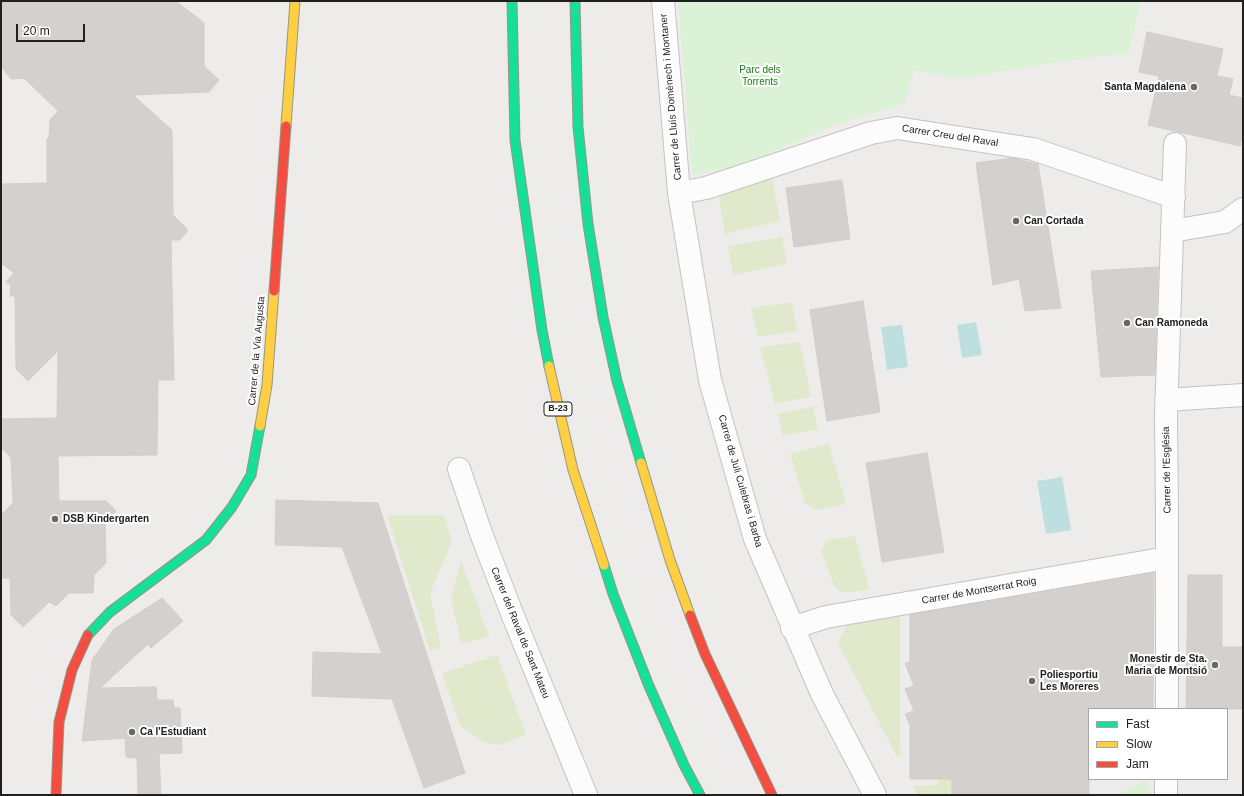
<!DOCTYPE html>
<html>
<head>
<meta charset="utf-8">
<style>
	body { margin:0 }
	#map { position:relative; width:1244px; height:796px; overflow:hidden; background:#eeecea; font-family:Arial,sans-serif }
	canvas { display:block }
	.frame { position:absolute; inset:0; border:2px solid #202020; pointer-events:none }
	.legend { position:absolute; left:1088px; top:708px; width:140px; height:72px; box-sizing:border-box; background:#fff; border:1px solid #a6a6a6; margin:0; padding:5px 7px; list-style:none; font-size:12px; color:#202020 }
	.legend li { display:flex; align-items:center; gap:8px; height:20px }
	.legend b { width:20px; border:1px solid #a6a6a6 }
	.scale { position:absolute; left:16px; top:24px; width:69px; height:18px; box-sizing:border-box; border:2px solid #202020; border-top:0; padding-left:5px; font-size:12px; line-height:14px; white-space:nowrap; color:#202020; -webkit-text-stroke:3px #fff; paint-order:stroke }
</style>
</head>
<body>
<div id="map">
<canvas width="1244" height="796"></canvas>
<div class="frame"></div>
<ul class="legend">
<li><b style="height:5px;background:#16e098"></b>Fast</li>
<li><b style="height:5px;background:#ffcf43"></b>Slow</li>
<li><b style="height:5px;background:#f24e42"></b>Jam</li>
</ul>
<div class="scale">20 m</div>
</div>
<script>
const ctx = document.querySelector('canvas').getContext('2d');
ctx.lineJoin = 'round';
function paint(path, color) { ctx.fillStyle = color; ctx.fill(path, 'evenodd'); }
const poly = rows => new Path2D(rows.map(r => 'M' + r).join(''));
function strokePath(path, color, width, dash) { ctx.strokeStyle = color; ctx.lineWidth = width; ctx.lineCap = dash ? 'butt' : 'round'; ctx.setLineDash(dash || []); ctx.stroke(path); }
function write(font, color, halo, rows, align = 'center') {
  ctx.font = font + ' Arial,sans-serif'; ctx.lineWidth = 4; ctx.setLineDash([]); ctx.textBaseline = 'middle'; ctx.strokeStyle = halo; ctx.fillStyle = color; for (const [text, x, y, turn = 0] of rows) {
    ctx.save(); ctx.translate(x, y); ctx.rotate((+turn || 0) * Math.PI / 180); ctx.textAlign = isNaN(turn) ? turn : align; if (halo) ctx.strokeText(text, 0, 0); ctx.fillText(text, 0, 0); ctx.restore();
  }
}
paint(poly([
	[771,172,780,221,725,234,717,188],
	[782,237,787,264,733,275,728,246],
	[792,302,797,331,758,337,751,308],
	[800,342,811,397,775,404,760,347],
	[813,406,818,429,783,436,778,414],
	[829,444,846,504,816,510,805,503,790,454],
	[387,515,444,515,452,542,430,593,441,648,430,651],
	[855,536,869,589,847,593,840,591,834,586,821,550,827,540],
	[461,561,489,636,461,644,451,597],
	[900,609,900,748,903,754,897,757,838,643,851,618],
	[497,655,526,735,499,745,484,742,460,726,442,673],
	[938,779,952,779,952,795,918,795,913,786,938,785]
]), '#e0e9cb');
paint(poly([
	[678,1,1141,1,1129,53,1065,61,958,79,914,70,905,104,841,123,734,168,692,174],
	[1146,781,1150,793,1147,795,1114,795]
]), '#dbf2d7');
paint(poly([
	[976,322,982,355,962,358,957,325],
	[902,325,908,367,887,370,881,327],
	[1062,477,1071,530,1046,534,1037,481]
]), '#bedfe0');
const building = poly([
	[1,1,176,1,204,23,204,66,219,80,209,92,133,95,172,130,173,215,188,230,180,240,171,240,174,380,158,380,157,455,58,456,59,501,106,501,116,511,105,524,106,563,94,575,93,593,69,593,56,606,49,602,23,627,11,615,10,578,1,578,1,515,13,503,11,458,1,447,1,419,57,418,58,351,28,381,16,369,15,296,10,296,11,285,6,282,14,273,1,263,1,184,47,183,47,139,49,137,50,120,58,111,24,78,11,79,1,66,1,1],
	[1147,32,1223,49,1217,76,1233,79,1229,95,1243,98,1243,134,1240,146,1148,125,1159,76,1139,72,1147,32],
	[1012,158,1038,164,1061,308,1025,311,1019,279,993,285,976,163,1012,158],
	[842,180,850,239,794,247,786,188,842,180],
	[1158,267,1155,375,1101,377,1091,271,1158,267],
	[863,301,880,412,827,421,810,310,863,301],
	[927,453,944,552,882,562,866,463,927,453],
	[276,500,378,503,465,773,424,788,392,699,312,696,313,652,382,654,342,547,275,545,276,500],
	[1154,573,1153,709,1089,709,1089,795,952,795,952,779,910,779,910,725,905,714,914,711,905,689,914,686,905,663,910,662,910,615,1154,573],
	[1188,575,1222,575,1222,647,1243,647,1243,709,1186,709,1188,575],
	[162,598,183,621,151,648,148,644,100,688,156,687,157,700,173,700,174,708,180,708,182,753,159,754,161,795,138,795,137,758,126,757,125,738,82,741,92,660,114,629,162,598]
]);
paint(building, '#d3d0ce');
strokePath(building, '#d1cdcb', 1);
const street = poly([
	[663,1,679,193,710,380,755,539,822,694,875,795],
	[679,193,706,188,871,133,897,128,1033,149,1174,197],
	[1172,231,1225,222,1243,209],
	[1166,400,1243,395],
	[459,469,482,536,513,616,586,795],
	[792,628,826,617,1167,558],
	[1167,709,1167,511,1166,416,1175,144],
	[1166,795,1166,779]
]);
const fast = poly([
	[512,1,515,140,542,330,549,366],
	[575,1,578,127,588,224,603,317,617,381,641,463],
	[604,565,613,594,649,686,684,765,700,795],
	[88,635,110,612,206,540,232,507,251,475,260,426]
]);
const slow = poly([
	[286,126,295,1],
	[549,366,573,470,604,565],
	[260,426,267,385,274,291],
	[641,463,670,560,690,615]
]);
const jam = poly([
	[274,291,286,126],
	[690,615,705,654,772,795],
	[56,795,59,722,72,670,88,635]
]);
strokePath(street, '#c4c3c2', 24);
strokePath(fast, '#989682', 11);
strokePath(slow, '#989682', 11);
strokePath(jam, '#989682', 11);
strokePath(street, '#fcfcfc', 22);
strokePath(fast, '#16e098', 9);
strokePath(slow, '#ffcf43', 9);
strokePath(jam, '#f24e42', 9);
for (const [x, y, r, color] of [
	[1194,87,4,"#686767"],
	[1016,221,4,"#686767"],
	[1127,323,4,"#686767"],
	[55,519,4,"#686767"],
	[1215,665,4,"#686767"],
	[1032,681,4,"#686767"],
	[132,732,4,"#686767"]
]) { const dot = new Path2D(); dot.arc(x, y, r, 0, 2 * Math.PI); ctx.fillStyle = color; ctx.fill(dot); strokePath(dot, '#fff', 1.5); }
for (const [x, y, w] of [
	[558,409,28]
]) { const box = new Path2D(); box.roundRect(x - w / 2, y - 7, w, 14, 3); ctx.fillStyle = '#fff'; ctx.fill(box); strokePath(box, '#202020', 1); }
write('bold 9px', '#202020', null, [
	["B-23",558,409]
]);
write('10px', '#1b7b12', '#fff', [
	["Parc dels",760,70],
	["Torrents",760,82]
]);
write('bold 10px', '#202020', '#fff', [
	["Santa Magdalena",1186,87,"right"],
	["Can Cortada",1024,221],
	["Can Ramoneda",1135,323],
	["DSB Kindergarten",63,519],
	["Monestir de Sta.",1207,659,"right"],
	["Maria de Montsió",1207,671,"right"],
	["Poliesportiu",1040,675],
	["Les Moreres",1040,687],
	["Ca l'Estudiant",140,732]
], 'left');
write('10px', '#202020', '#fff', [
	["Carrer de Lluís Domènech i Montaner",671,97,-95],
	["Carrer Creu del Raval",950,136,9],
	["Carrer de la Via Augusta",257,351,-85],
	["Carrer de l'Església",1167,470,-91],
	["Carrer de Juli Culebras i Barba",740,481,74],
	["Carrer de Montserrat Roig",979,591,-10],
	["Carrer del Raval de Sant Mateu",520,633,68]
]);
</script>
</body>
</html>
